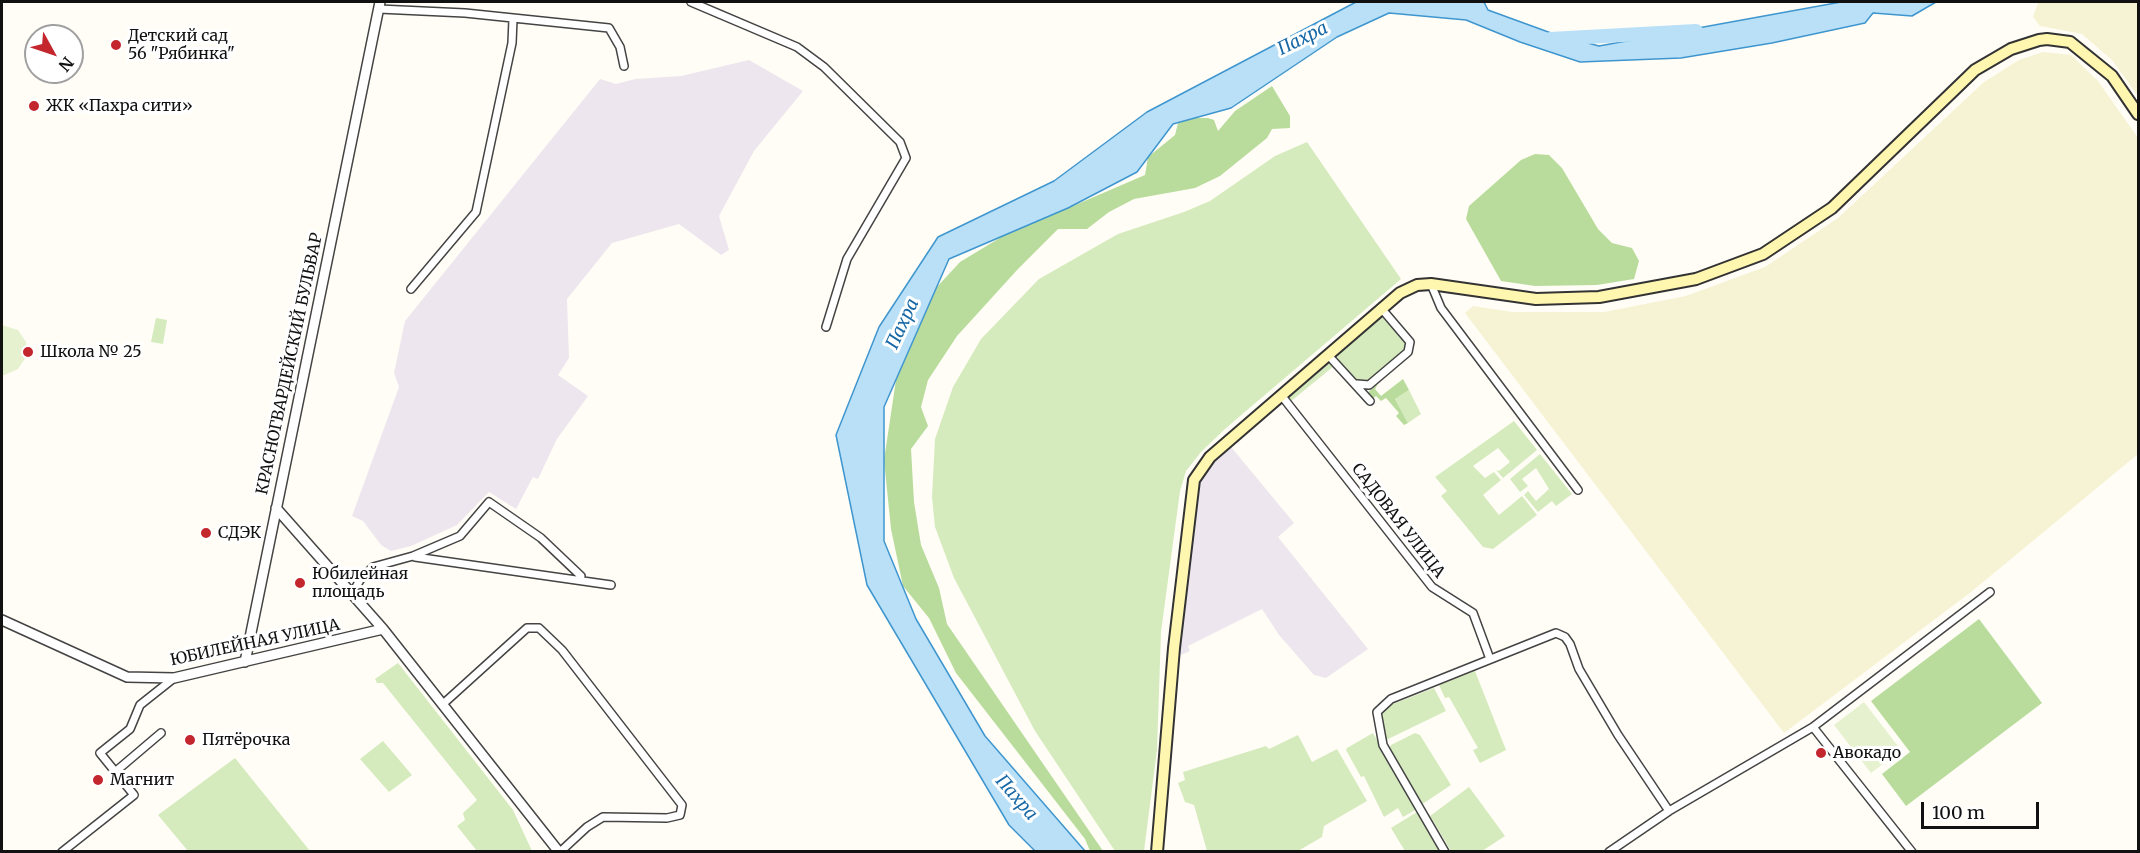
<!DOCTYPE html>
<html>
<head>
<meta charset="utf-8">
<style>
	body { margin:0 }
	#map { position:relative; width:2140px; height:853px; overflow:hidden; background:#fffdf5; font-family:Merriweather,serif }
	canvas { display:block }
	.frame { position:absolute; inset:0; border:3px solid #111; pointer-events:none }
	.north { position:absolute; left:24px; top:24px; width:60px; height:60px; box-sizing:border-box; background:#fff; border:2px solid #a0a0a0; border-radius:50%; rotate:130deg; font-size:16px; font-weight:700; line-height:24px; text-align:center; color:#111 }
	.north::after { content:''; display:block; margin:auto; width:21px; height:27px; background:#c4262e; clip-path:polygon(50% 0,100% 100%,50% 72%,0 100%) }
	.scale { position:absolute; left:1921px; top:802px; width:118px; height:27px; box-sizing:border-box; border:3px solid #111; border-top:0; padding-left:8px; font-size:18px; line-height:21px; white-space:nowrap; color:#111; -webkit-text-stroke:4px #fff; paint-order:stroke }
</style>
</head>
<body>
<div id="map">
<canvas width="2140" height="853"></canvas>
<div class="frame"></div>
<div class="north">N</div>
<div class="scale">100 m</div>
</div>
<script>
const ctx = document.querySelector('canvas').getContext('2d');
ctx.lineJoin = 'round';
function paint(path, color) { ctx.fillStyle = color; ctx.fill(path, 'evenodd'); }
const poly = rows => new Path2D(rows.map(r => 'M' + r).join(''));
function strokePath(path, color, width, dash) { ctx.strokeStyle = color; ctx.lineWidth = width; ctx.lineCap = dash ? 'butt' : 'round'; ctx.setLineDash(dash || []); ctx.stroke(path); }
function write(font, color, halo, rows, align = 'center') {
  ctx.font = font + ' Merriweather,serif'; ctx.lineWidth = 6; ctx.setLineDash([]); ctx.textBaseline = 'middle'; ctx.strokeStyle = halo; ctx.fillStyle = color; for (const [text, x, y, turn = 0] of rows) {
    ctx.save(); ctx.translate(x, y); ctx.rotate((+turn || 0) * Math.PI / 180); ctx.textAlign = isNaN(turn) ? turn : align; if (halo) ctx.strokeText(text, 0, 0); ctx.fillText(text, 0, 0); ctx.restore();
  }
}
paint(poly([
	[749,60,803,91,754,151,719,216,729,250,721,255,679,224,612,243,567,299,569,358,558,375,588,396,557,439,538,479,533,477,516,509,489,492,457,525,411,546,391,551,381,545,363,521,352,516,399,387,394,373,405,321,600,79,616,84,635,79,681,76],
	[1227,442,1294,523,1278,537,1368,649,1326,678,1314,675,1279,635,1262,609,1188,646,1190,651,1181,655,1178,649,1194,480]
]), '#eee6ef');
paint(poly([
	[2045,2,2138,2,2138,96,2112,60,2082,34,2040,26,2033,17,2038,3],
	[2043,52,2071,55,2098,81,2138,138,2138,454,1971,592,1784,733,1465,313,1473,306,1513,312,1604,312,1686,296,1765,267,1838,218,1984,82,2019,60]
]), '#f6f3d4');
paint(poly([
	[1307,142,1401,279,1226,428,1201,452,1186,471,1180,491,1161,632,1157,750,1144,851,1115,851,1035,731,954,578,935,527,932,497,935,439,953,387,981,339,1039,279,1118,234,1184,212,1210,201,1275,156],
	[1382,317,1410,346,1363,386,1338,360,1337,355,1376,319],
	[156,318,167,320,163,344,151,342],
	[1331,363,1334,366,1290,402,1289,395,1324,364],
	[1409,390,1421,414,1408,423,1395,399],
	[1514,421,1537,450,1503,478,1496,470,1499,471,1510,462,1498,448,1473,466,1485,478,1494,472,1501,480,1483,495,1499,515,1522,496,1537,515,1493,549,1483,547,1441,496,1447,491,1435,477],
	[1540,454,1572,494,1556,506,1552,501,1538,512,1524,495,1528,491,1536,501,1549,489,1536,468,1522,479,1528,486,1520,492,1510,479],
	[398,663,513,810,532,851,477,851,457,826,465,820,463,813,477,800,383,683,377,683,375,679],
	[1475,671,1506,750,1480,763,1473,750,1478,748,1449,697,1445,698,1439,685],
	[1434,688,1446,711,1386,740,1380,713,1383,708],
	[1373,733,1417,809,1403,817,1398,808,1384,817,1364,776,1361,777,1346,750,1347,748],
	[1415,733,1420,735,1451,785,1421,805,1389,749,1391,745],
	[1298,735,1312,762,1337,749,1367,801,1324,826,1322,837,1298,851,1207,851,1194,805,1185,802,1178,783,1185,780,1183,772,1266,746,1269,749],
	[383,741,412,775,389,792,360,759],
	[235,758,310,851,188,851,158,815],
	[1469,787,1505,836,1482,851,1451,851,1430,816],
	[1417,812,1440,851,1405,851,1391,828]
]), '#d5ebbd');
paint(poly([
	[1272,86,1290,116,1290,128,1272,129,1267,138,1220,176,1195,188,1134,199,1109,212,1087,229,1058,229,1018,269,957,336,928,380,921,407,928,426,911,449,914,502,921,545,939,588,947,624,1103,851,1090,851,1085,839,956,673,929,618,903,586,891,529,884,460,896,380,936,288,960,262,1003,236,1145,175,1148,157,1175,135,1178,123,1194,118,1208,118,1214,120,1218,131,1235,111],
	[1535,154,1549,155,1562,168,1598,229,1612,243,1632,248,1639,261,1634,279,1597,285,1535,286,1501,281,1466,219,1469,206,1521,160],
	[1403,379,1409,390,1395,399,1408,423,1404,425,1396,416,1399,413,1386,398,1381,401,1376,396,1372,399,1367,393,1378,384,1375,389,1381,396],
	[1979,619,2042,703,1906,806,1882,774,1910,752,1871,701]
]), '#b9dc9c');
paint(poly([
	[2,325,18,330,26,342,28,354,18,369,2,376],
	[1864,702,1901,750,1871,773,1834,725]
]), '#e6f2cf');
const water = poly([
	[1356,2,1484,2,1488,10,1551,33,1599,46,1841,2,1936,2,1912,16,1873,13,1865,23,1772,43,1681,58,1580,62,1520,42,1466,20,1389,13,1337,37,1231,108,1173,124,1137,172,1068,208,949,259,884,407,884,541,916,619,985,736,1085,851,1035,851,1009,825,867,585,836,435,879,327,938,237,1054,181,1147,112,1356,2]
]);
paint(water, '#b9e0f7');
strokePath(water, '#3f96cf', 1.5);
strokePath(poly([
	[1550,39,1696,31]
]), '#b9e0f7', 14);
const minor = poly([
	[691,2,797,47,824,67,900,142,906,158,847,259,826,327],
	[379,9,465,13,609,28,620,47,624,66],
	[1431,284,1441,308,1578,490],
	[411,289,476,212,512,43,513,19],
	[1328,355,1370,401],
	[1357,384,1369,385,1408,352,1410,342,1381,308],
	[1281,395,1432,587,1473,613,1490,659],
	[415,557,611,585],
	[352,594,360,580,373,567,413,556,460,536,489,502,541,538,581,576,580,580],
	[443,704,527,628,539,628,562,650,682,805,680,815,667,818,603,817,587,827,560,852],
	[1813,727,1912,852],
	[115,772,161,733],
	[62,852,134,795,100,753,130,729,140,705,174,678],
	[1445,852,1383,745,1377,712,1391,699,1556,633,1565,637,1570,644,1579,669,1618,735,1669,811],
	[1609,852,1669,811,1813,727,1990,592]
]);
const tertiary = poly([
	[276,508,383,629,559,852],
	[2,620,127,677,174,678,383,629],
	[245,662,380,2]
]);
const secondary = poly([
	[1157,852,1174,648,1194,480,1210,457,1400,293,1417,285,1431,284,1536,299,1599,297,1696,279,1763,254,1832,208,1975,70,2011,49,2039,40,2047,39,2070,42,2112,76,2138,114]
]);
strokePath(minor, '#444', 10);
strokePath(tertiary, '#444', 12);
strokePath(secondary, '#333', 14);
strokePath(minor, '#fff', 7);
strokePath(tertiary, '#fff', 9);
strokePath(secondary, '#fff6b0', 10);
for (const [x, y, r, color] of [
	[116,45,6,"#c4262e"],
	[34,106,6,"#c4262e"],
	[28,352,6,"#c4262e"],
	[206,533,6,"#c4262e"],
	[300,583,6,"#c4262e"],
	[190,740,6,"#c4262e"],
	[1821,753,6,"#c4262e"],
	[98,780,6,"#c4262e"]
]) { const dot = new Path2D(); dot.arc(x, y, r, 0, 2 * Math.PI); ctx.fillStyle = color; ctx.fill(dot); strokePath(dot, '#fff', 2); }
write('16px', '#111', '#fff', [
	["Детский сад",128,36],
	["56 \"Рябинка\"",128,54],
	["ЖК «Пахра сити»",46,106],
	["Школа № 25",40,352],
	["СДЭК",218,533],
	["Юбилейная",312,574],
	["площадь",312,592],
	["Пятёрочка",202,740],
	["Авокадо",1833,753],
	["Магнит",110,780]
], 'left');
write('16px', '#111', '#fff', [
	["КРАСНОГВАРДЕЙСКИЙ БУЛЬВАР",290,364,-78],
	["САДОВАЯ УЛИЦА",1398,521,52],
	["ЮБИЛЕЙНАЯ УЛИЦА",255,643,-12]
]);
write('italic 18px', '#1768a6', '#fff', [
	["Пахра",1303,39,-26],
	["Пахра",903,324,-65],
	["Пахра",1016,798,49]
]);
</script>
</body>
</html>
